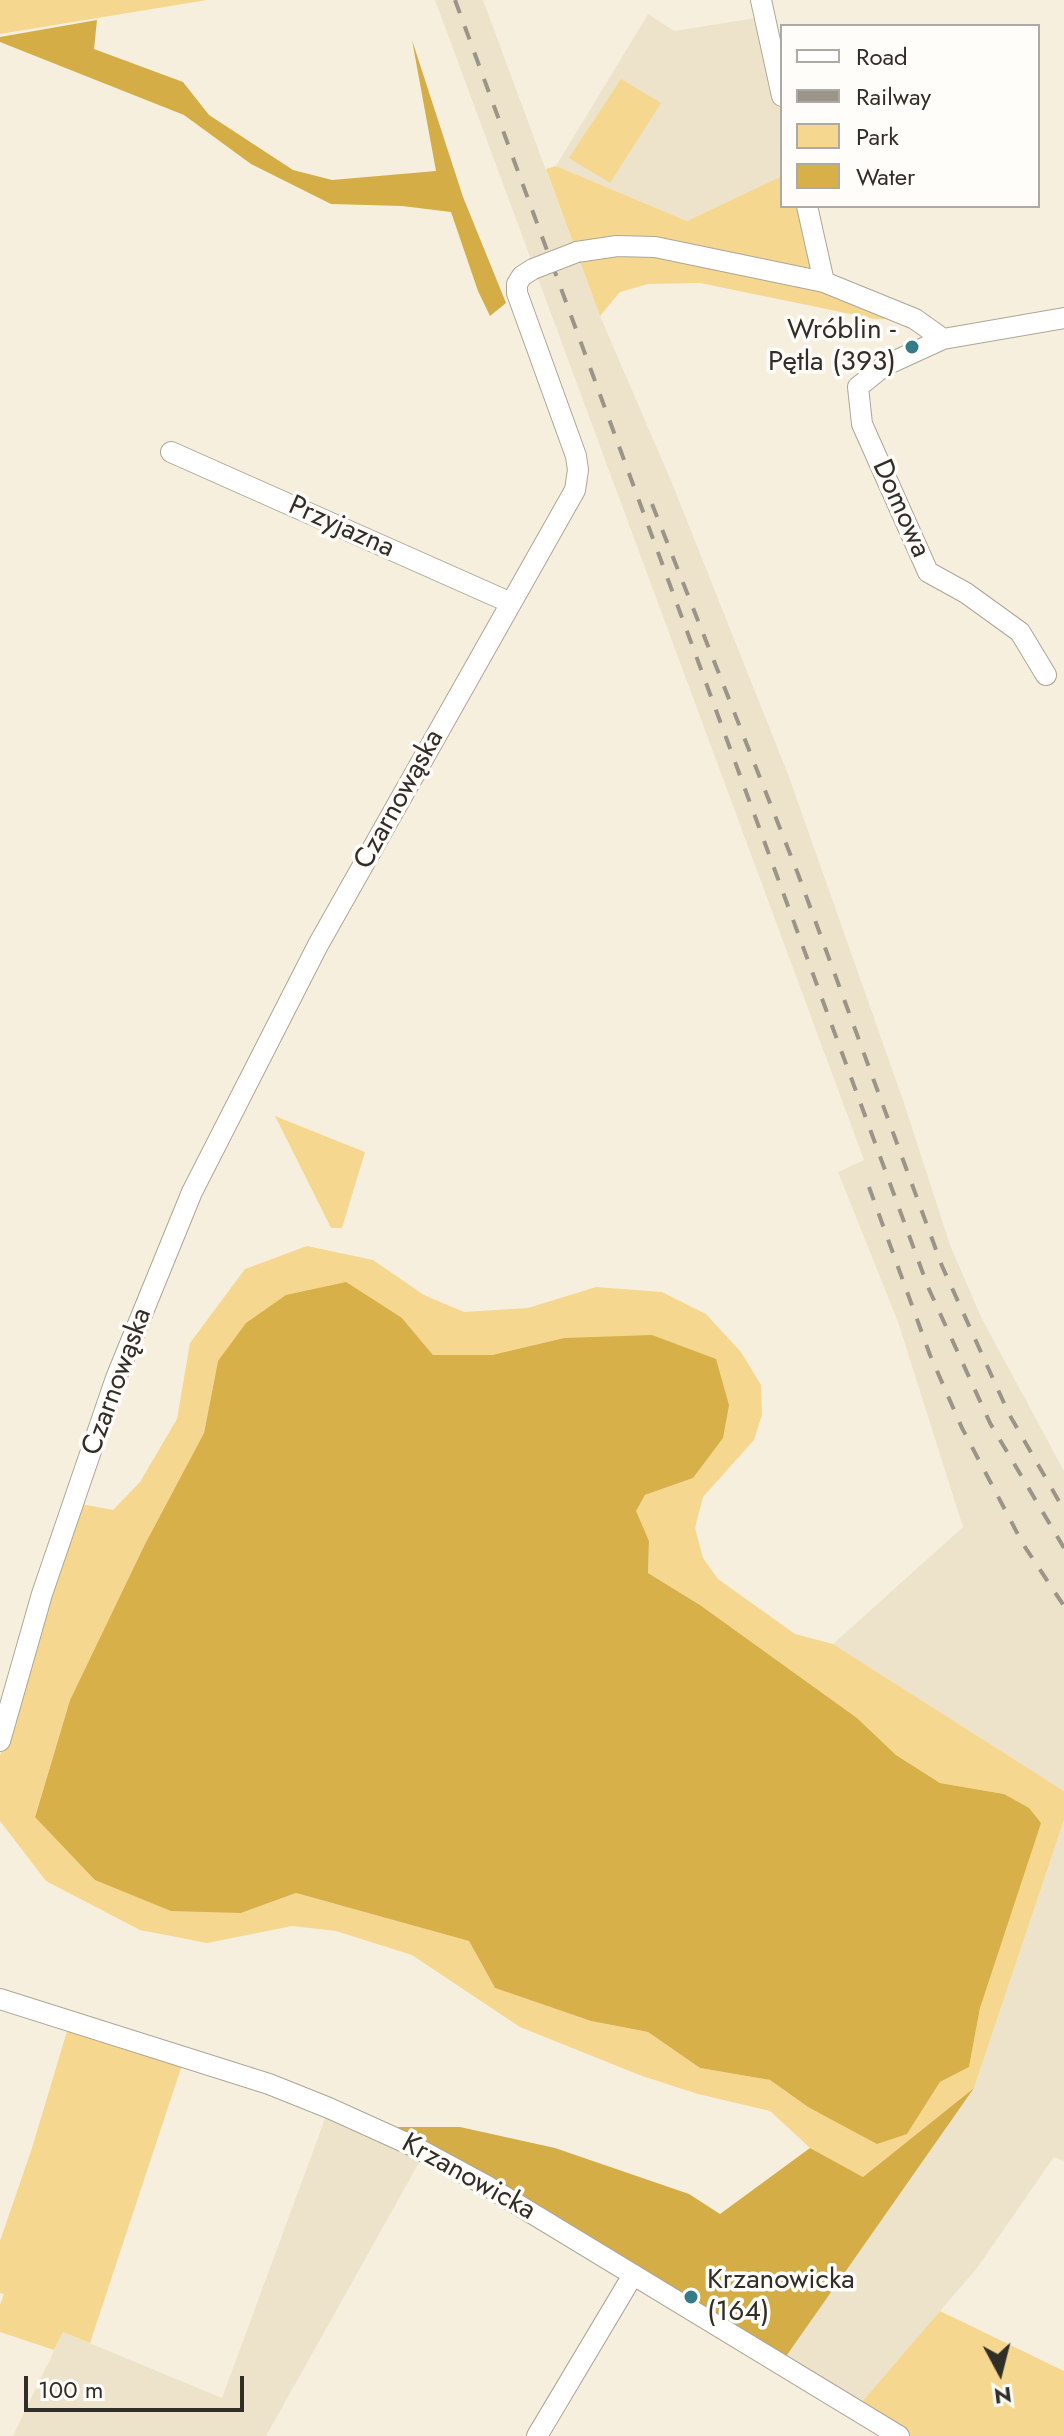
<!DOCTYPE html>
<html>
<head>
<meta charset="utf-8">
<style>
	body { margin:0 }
	#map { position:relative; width:1064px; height:2436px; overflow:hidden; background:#f7efde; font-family:Jost,sans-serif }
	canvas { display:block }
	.legend { position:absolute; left:780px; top:24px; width:260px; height:184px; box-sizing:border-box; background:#fffdfa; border:2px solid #adaaa6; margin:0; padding:10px 14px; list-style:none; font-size:24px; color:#312e28 }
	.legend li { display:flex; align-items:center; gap:16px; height:40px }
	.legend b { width:40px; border:2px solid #adaaa6 }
	.north { position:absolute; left:960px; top:2332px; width:80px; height:80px; -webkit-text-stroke:6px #fffdfa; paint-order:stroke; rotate:173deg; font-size:22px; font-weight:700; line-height:32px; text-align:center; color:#312e28 }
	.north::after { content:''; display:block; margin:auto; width:28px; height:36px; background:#312e28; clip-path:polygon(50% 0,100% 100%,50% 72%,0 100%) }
	.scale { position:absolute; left:24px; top:2376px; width:220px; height:36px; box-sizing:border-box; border:4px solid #312e28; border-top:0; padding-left:10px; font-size:24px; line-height:28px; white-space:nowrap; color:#312e28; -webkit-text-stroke:6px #fffdfa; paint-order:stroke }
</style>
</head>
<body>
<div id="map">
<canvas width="1064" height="2436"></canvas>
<ul class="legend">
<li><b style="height:10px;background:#fff"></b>Road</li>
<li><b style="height:10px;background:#9a9489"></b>Railway</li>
<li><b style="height:22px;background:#f5d78f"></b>Park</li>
<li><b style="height:22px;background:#d8b049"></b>Water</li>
</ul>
<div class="north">N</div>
<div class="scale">100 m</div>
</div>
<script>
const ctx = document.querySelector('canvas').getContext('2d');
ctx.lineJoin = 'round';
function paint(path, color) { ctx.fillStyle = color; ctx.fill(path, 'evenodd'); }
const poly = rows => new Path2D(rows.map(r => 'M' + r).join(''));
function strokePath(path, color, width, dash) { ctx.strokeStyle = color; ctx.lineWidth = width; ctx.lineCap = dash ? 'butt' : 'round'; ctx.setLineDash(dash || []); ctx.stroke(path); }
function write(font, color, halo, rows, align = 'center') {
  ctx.font = font + ' Jost,sans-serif'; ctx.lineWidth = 7; ctx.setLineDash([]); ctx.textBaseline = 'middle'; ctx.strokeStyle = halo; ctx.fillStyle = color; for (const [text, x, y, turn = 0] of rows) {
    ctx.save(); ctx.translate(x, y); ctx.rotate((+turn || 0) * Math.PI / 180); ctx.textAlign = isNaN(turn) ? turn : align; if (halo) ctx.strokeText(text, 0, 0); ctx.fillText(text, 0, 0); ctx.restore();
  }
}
paint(poly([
	[435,0,483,0,600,316,672,483,789,777,904,1103,950,1245,981,1317,1064,1471,1064,1791,833,1644,963,1527,898,1322,838,1172,864,1160],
	[648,14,674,31,755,18,782,96,782,176,687,221,556,166],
	[1064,1820,1064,2161,1054,2157,977,2268,855,2410,780,2365,974,2088],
	[329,2108,425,2152,266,2436,13,2436,63,2332,222,2398]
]), '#ede3ca');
paint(poly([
	[0,0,207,0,0,34],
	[621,79,661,103,610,183,569,158],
	[556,166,687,221,782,176,782,206,807,206,824,282,915,319,875,319,700,283,648,284,620,292,600,316,546,169],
	[275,1116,365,1152,342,1228,331,1228],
	[307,1246,373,1260,424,1295,464,1312,528,1308,596,1287,662,1292,706,1314,741,1352,761,1385,762,1415,754,1440,703,1497,695,1528,703,1558,718,1579,795,1634,833,1644,1064,1791,1064,1820,974,2088,863,2177,810,2148,770,2111,698,2094,642,2076,520,2027,412,1955,336,1931,292,1926,207,1943,140,1930,46,1881,0,1821,0,1756,81,1504,113,1510,140,1482,177,1419,190,1343,245,1269],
	[402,1318,433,1355,492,1355,564,1338,693,1478,645,1495,635,1511,649,1541,648,1573,700,1605,857,1718,896,1755,940,1783,1004,1794,980,2008,969,2067,940,2082,907,2134,808,2107,770,2080,700,2068,648,2032,591,2021,495,1988,469,1941,296,1893,241,1913,35,1816,70,1700,145,1544,204,1433,218,1361],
	[70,2021,185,2056,90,2343,63,2332,54,2350,0,2332,0,2305,4,2294,0,2293,0,2241,32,2148],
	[940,2311,1064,2371,1064,2436,899,2436,855,2410]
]), '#f5d78f');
paint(poly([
	[97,20,94,49,183,82,209,115,293,170,332,180,436,171,412,40,463,197,506,303,490,316,478,291,451,212,402,206,331,204,251,164,184,115,0,42,0,37],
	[974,2088,780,2365,373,2127,460,2127,555,2148,689,2194,720,2214,810,2148,863,2177]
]), '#d5ad46');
paint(poly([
	[346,1282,402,1318,433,1355,492,1355,564,1338,652,1335,716,1359,729,1405,723,1438,693,1478,645,1495,636,1511,649,1541,648,1573,700,1605,857,1718,896,1755,940,1783,1004,1794,1029,1808,1041,1823,980,2008,969,2067,940,2082,907,2134,877,2144,808,2107,770,2080,700,2068,648,2032,591,2021,495,1988,469,1941,296,1893,241,1913,171,1911,95,1880,35,1817,70,1700,145,1544,204,1433,218,1361,246,1323,286,1295]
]), '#d8b049');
const minor = poly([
	[761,0,782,96],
	[807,206,824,282],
	[577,252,617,246,655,247,824,282,915,319,943,339],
	[171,452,511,603],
	[1046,675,1020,632,966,593,928,572,862,424,858,387,884,366,943,339,1064,318],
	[0,1741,42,1594,116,1378,192,1192,318,945,575,490,578,470,576,456,517,293,517,284,522,276,533,269],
	[0,1999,269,2084,329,2108,413,2146,487,2186,899,2436],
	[537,2436,633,2275]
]);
strokePath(minor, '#ada696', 22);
strokePath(minor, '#fff', 20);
strokePath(poly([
	[455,0,928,1287,990,1423,1064,1548],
	[652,504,798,874,942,1266,1009,1414,1064,1510],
	[869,1187,930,1355,962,1428,1023,1544,1064,1606]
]), '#9a9489', 4, [14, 14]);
const minorBridge = poly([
	[533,269,577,252]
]);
strokePath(minorBridge, '#ada696', 22, []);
strokePath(minorBridge, '#fff', 20);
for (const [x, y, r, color] of [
	[912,347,8,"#357c88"],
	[691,2297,8,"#357c88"]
]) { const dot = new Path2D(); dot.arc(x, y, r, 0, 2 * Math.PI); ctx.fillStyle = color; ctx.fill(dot); strokePath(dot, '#fffdfa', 3); }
write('28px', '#312e28', '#fffdfa', [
	["Wróblin -",896,331],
	["Pętla (393)",896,363],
	["Krzanowicka",707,2281,"left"],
	["(164)",707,2313,"left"]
], 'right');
write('28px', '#312e28', '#fffdfa', [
	["Domowa",900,509,66],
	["Przyjazna",341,528,24],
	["Czarnowąska",400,800,-61],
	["Czarnowąska",118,1382,-70],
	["Krzanowicka",468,2178,29]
]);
</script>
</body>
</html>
